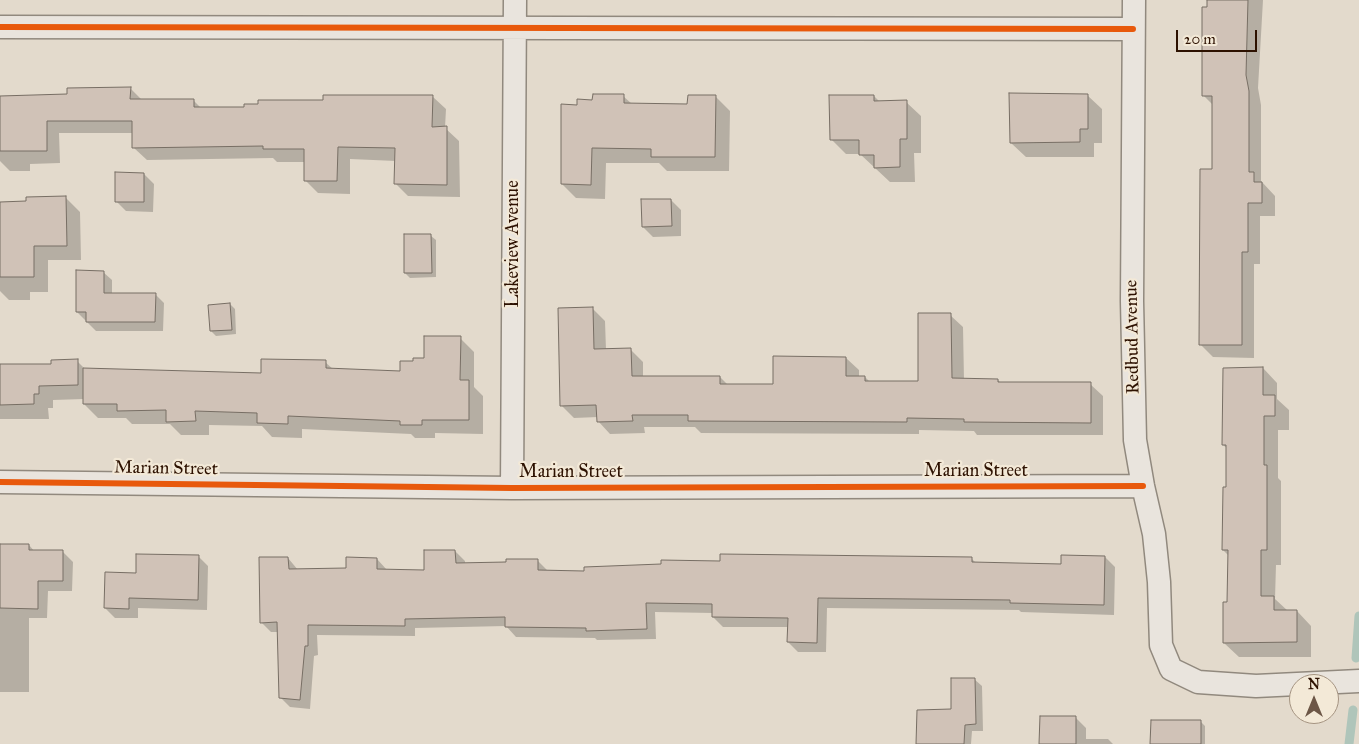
<!DOCTYPE html>
<html>
<head>
<meta charset="utf-8">
<style>
	body { margin:0 }
	#map { position:relative; width:1359px; height:744px; overflow:hidden; background:#e3dacc; font-family:"IM FELL Great Primer",serif }
	canvas { display:block }
	.north { position:absolute; left:1289px; top:674px; width:50px; height:50px; box-sizing:border-box; background:#f3e9d7; border:1px solid #a49381; border-radius:50%; rotate:0deg; font-size:14px; font-weight:700; line-height:20px; text-align:center; color:#2d1100 }
	.north::after { content:''; display:block; margin:auto; width:18px; height:22px; background:#6d5747; clip-path:polygon(50% 0,100% 100%,50% 72%,0 100%) }
	.scale { position:absolute; left:1176px; top:30px; width:81px; height:22px; box-sizing:border-box; border:2px solid #2d1100; border-top:0; padding-left:6px; font-size:15px; line-height:18px; white-space:nowrap; color:#2d1100; -webkit-text-stroke:4px #f3e9d7; paint-order:stroke }
</style>
</head>
<body>
<div id="map">
<canvas width="1359" height="744"></canvas>
<div class="north">N</div>
<div class="scale">20 m</div>
</div>
<script>
const ctx = document.querySelector('canvas').getContext('2d');
ctx.lineJoin = 'round';
function paint(path, color) { ctx.fillStyle = color; ctx.fill(path, 'evenodd'); }
const poly = rows => new Path2D(rows.map(r => 'M' + r).join(''));
function strokePath(path, color, width, dash) { ctx.strokeStyle = color; ctx.lineWidth = width; ctx.lineCap = dash ? 'butt' : 'round'; ctx.setLineDash(dash || []); ctx.stroke(path); }
function write(font, color, halo, rows, align = 'center') {
  ctx.font = font + ' "IM FELL Great Primer",serif'; ctx.lineWidth = 4.5; ctx.setLineDash([]); ctx.textBaseline = 'middle'; ctx.strokeStyle = halo; ctx.fillStyle = color; for (const [text, x, y, turn = 0] of rows) {
    ctx.save(); ctx.translate(x, y); ctx.rotate((+turn || 0) * Math.PI / 180); ctx.textAlign = isNaN(turn) ? turn : align; if (halo) ctx.strokeText(text, 0, 0); ctx.fillText(text, 0, 0); ctx.restore();
  }
}
paint(poly([
	[1208,0,1263,0,1258,88,1261,105,1261,181,1275,196,1275,216,1260,216,1260,264,1254,264,1254,358,1213,357,1200,344,1213,170,1213,105,1203,95],
	[130,88,143,101,194,101,202,109,245,109,324,102,433,97,446,109,445,128,459,141,460,197,408,196,395,183,396,161,350,159,350,194,318,193,305,180,305,162,277,162,273,158,147,160,134,148,134,133,59,133,60,163,30,164,30,171,10,171,0,161,0,97,68,95],
	[1087,95,1102,109,1102,143,1094,143,1094,157,1026,157,1011,143],
	[623,96,632,104,688,105,715,96,730,111,729,171,667,171,659,163,606,163,605,199,576,198,562,184,578,106],
	[874,96,880,102,906,102,921,116,921,153,914,153,915,182,890,182,860,154,846,154,831,139],
	[144,174,154,184,153,212,126,211,116,201],
	[66,198,80,212,81,260,48,260,48,292,30,292,30,300,9,300,0,291,0,203,27,202],
	[671,200,681,210,681,236,653,237,643,227],
	[431,236,436,240,436,277,410,278,405,273],
	[103,272,112,280,112,294,155,294,164,303,163,331,96,331,77,312],
	[230,304,235,309,236,334,216,336,211,331],
	[592,308,605,321,606,350,630,349,643,362,643,377,720,377,728,385,774,385,846,358,859,370,859,377,865,377,870,382,919,382,950,315,963,327,964,380,998,380,1001,383,1090,384,1103,396,1103,435,977,435,974,431,919,430,919,434,701,433,695,427,644,427,645,433,610,434,598,421,598,417,574,418,561,405],
	[460,338,474,352,474,387,483,396,483,434,435,433,435,438,415,438,411,434,302,429,302,438,272,437,262,426,209,425,209,435,181,435,170,424,132,424,126,418,98,418,84,404,84,399,53,400,53,408,48,408,49,419,0,419,0,365,53,365,77,361,85,369,262,374,325,362,334,370,401,372],
	[1263,368,1277,383,1277,399,1289,410,1289,430,1278,430,1278,478,1281,481,1281,565,1276,565,1275,599,1288,611,1297,611,1311,626,1311,657,1239,657,1224,643,1228,604,1229,556,1223,550,1228,489,1228,449,1223,445],
	[0,545,29,545,35,552,63,552,73,562,72,591,48,591,47,618,29,618,29,692,0,692],
	[455,551,465,561,465,564,537,560,547,570,586,572,971,558,976,563,1062,565,1105,557,1115,567,1114,615,1021,612,1019,610,827,608,826,652,798,652,788,642,789,627,723,627,713,617,713,613,655,612,656,639,597,640,595,638,516,637,506,626,415,628,415,636,317,635,318,655,314,656,310,709,290,707,280,697,279,632,271,632,261,622,288,558,298,570,347,569,377,559,387,570,425,571],
	[198,556,208,566,207,610,138,608,138,618,115,618,105,608,137,574],
	[974,679,982,686,983,731,972,731,971,744,917,744,952,710],
	[1076,718,1086,728,1086,739,1108,739,1113,744,1041,744],
	[1200,721,1205,726,1205,744,1152,744]
]), '#0003');
strokePath(poly([
	[1356,658,1359,616],
	[1349,744,1353,710]
]), '#afc5ba', 9);
const building = poly([
	[1207,0,1248,0,1246,75,1249,91,1249,172,1254,172,1254,182,1262,182,1262,203,1248,203,1248,252,1242,252,1242,345,1199,345,1200,169,1212,169,1212,96,1202,96,1202,7,1207,7,1207,0],
	[131,87,130,99,194,99,194,107,244,107,244,104,258,104,258,100,323,100,323,95,433,95,432,127,447,126,447,185,394,184,395,148,338,147,337,181,304,181,304,149,263,149,263,146,132,148,132,121,47,121,47,151,0,151,0,96,67,94,67,88,131,87],
	[1009,93,1088,94,1088,129,1080,129,1080,142,1010,143,1009,93],
	[593,94,624,94,624,103,687,104,688,95,716,95,715,157,651,157,651,149,592,148,591,185,561,184,561,104,577,105,577,99,592,100,593,94],
	[829,95,874,95,874,101,907,100,907,139,900,139,900,167,874,168,874,155,859,155,859,140,830,140,829,95],
	[115,172,144,173,144,202,115,202,115,172],
	[66,196,67,246,34,246,34,277,0,277,0,202,26,201,26,197,66,196],
	[641,199,671,199,672,226,642,227,641,199],
	[404,234,431,234,432,273,404,273,404,234],
	[76,270,104,271,104,293,156,293,155,322,86,322,86,312,76,312,76,270],
	[230,303,232,330,210,331,208,305,230,303],
	[593,307,594,349,631,348,632,376,720,376,720,384,773,384,773,356,846,357,846,376,865,376,865,381,918,381,918,313,951,313,952,378,998,379,998,382,1091,382,1091,423,964,422,964,419,907,418,907,422,688,421,688,415,632,415,633,421,597,422,596,405,560,406,558,308,593,307],
	[424,336,461,336,460,380,469,380,469,420,422,420,422,425,400,425,400,421,288,416,288,424,257,423,257,413,195,411,196,421,166,422,166,410,117,411,117,404,83,404,83,368,261,373,261,359,326,360,326,368,400,371,400,361,413,361,413,358,424,358,424,336],
	[78,359,78,385,39,386,39,394,34,394,34,404,0,405,0,364,51,364,51,360,78,359],
	[1263,367,1263,395,1275,395,1275,416,1264,416,1264,465,1267,465,1267,550,1261,550,1261,596,1274,596,1274,610,1297,610,1297,642,1223,643,1223,602,1227,602,1228,550,1222,550,1223,487,1226,487,1226,445,1222,445,1223,368,1263,367],
	[0,544,29,544,29,550,63,550,63,581,38,581,38,609,0,608,0,544],
	[424,550,455,550,456,563,506,562,506,559,538,559,538,570,584,571,584,567,661,564,661,560,720,561,720,554,972,557,972,562,1061,564,1061,555,1105,556,1104,605,1010,603,1010,600,818,598,817,643,787,642,788,618,712,617,712,604,646,603,647,629,586,631,586,628,505,627,505,617,405,619,405,626,308,625,308,646,305,646,300,700,279,698,277,622,260,623,259,557,288,557,289,569,346,568,346,557,377,558,377,569,424,570,424,550],
	[136,554,199,555,198,600,129,598,129,609,104,608,105,572,136,573,136,554],
	[951,678,975,678,976,724,965,725,964,744,916,744,917,710,951,709,951,678],
	[1040,716,1076,716,1076,744,1039,744,1040,716],
	[1151,720,1201,720,1201,744,1150,744,1151,720]
]);
paint(building, '#d0c2b7');
strokePath(building, '#776e64', 1);
const minor = poly([
	[1134,0,1132,301,1135,440,1143,486,1154,534,1159,582,1161,645,1171,669,1198,682,1256,686,1359,681],
	[0,27,1133,29],
	[0,482,512,488,1143,486],
	[512,488,515,0]
]);
strokePath(minor, '#91897e', 25);
strokePath(minor, '#e9e4dd', 22);
strokePath(poly([
	[0,27,1133,29],
	[0,482,512,488,1143,486]
]), '#e8590c', 6);
write('18px', '#2d1100', '#f3e9d7', [
	["Lakeview Avenue",514,244,-90],
	["Redbud Avenue",1133,337,-91],
	["Marian Street",166,469,1],
	["Marian Street",976,472],
	["Marian Street",571,473]
]);
</script>
</body>
</html>
